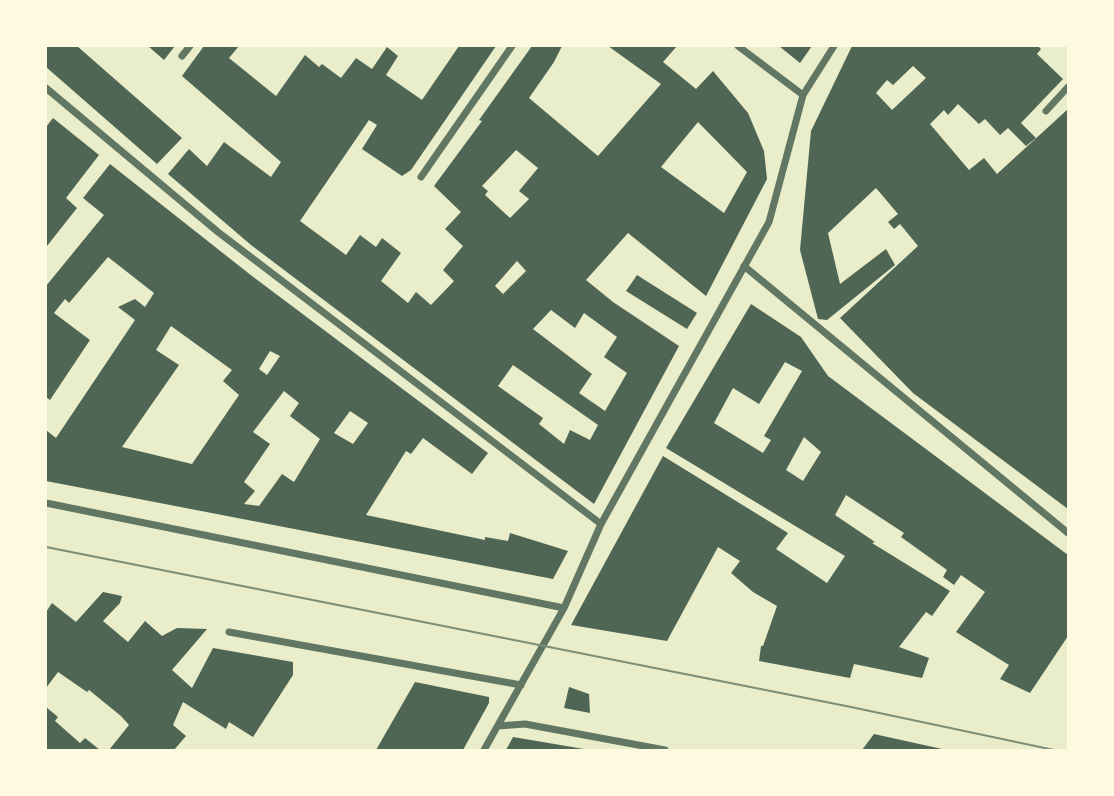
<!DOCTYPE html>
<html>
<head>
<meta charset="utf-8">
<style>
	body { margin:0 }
	#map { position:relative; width:1114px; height:796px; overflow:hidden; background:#e9edc9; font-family:"Sofia Sans Condensed",sans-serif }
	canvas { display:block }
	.frame { position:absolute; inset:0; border:47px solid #fefae0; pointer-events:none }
</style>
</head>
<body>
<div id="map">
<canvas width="1114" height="796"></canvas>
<div class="frame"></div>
</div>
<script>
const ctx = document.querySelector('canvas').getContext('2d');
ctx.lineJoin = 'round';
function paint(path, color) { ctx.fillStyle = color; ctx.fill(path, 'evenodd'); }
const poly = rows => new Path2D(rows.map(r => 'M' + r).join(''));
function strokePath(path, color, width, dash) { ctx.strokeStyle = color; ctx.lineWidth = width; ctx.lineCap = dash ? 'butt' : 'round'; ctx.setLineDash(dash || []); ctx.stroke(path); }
paint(poly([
	[46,46,77,46,182,138,157,164,46,67],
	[148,46,175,46,164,60],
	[204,46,239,46,229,58,276,96,305,55,319,67,322,64,341,78,356,58,372,69,387,47,398,56,386,75,422,100,459,46,496,46,411,170,402,176,362,149,377,125,369,120,300,221,346,255,360,235,376,247,382,238,401,253,381,281,408,303,416,292,431,305,454,281,443,270,463,246,445,229,461,212,434,186,482,121,479,120,532,46,562,46,554,62,529,98,598,156,661,84,608,46,677,46,663,62,696,89,713,71,748,113,764,151,767,179,706,296,628,233,586,280,613,302,679,346,594,504,251,245,168,174,189,149,207,166,224,142,271,177,281,162,182,76],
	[698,122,747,172,724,213,661,167],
	[516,150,538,168,519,191,529,199,510,218,485,195,488,191,482,186],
	[517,261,526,271,503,294,495,286],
	[551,310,575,328,584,313,617,337,604,357,627,373,605,411,579,393,592,374,533,329],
	[513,365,598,425,590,440,570,430,564,444,539,424,543,418,498,386],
	[779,46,812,46,800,63],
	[852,46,1038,46,1041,49,1037,54,1063,79,1021,123,1036,138,1026,146,1008,128,1000,135,985,119,979,124,958,104,948,115,944,110,930,124,969,170,984,158,997,174,1068,109,1068,509,913,393,840,318,918,246,900,224,894,229,888,222,898,214,876,188,828,233,840,284,886,249,895,265,827,320,818,319,800,250,811,131],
	[913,66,926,78,892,110,876,93,887,80,893,85],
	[53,118,99,155,66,198,77,208,47,246,46,244,46,127],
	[110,164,252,276,488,453,472,474,423,438,411,454,406,451,366,515,485,540,485,537,508,541,510,533,568,551,553,579,46,481,46,430,56,438,135,320,118,307,135,299,145,307,154,293,108,257,69,303,65,299,54,313,90,340,50,400,46,397,46,286,104,215,83,198],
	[171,326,232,370,223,381,239,395,192,464,122,447,179,365,156,350],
	[270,351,280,356,267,375,259,369],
	[284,391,299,403,290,416,320,439,294,482,282,474,259,506,244,504,255,491,244,482,270,444,253,432],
	[350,411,368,423,353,444,334,433],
	[637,275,697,313,687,329,626,291],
	[751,304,801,337,828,376,1068,555,1068,636,1030,693,1000,679,1009,665,956,632,985,592,961,575,954,585,943,577,947,570,901,537,904,533,846,495,835,515,875,542,872,543,950,591,932,616,926,612,899,647,929,658,922,678,854,664,850,678,759,661,761,646,763,646,777,606,753,592,731,573,740,561,718,547,667,641,571,625,663,456,788,533,776,549,827,583,845,556,666,448],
	[785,362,802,371,764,436,771,440,763,453,714,423,733,388,759,404],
	[804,437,821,452,803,481,786,470],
	[103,592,122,596,120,603,103,621,128,642,145,621,162,636,177,628,207,629,172,670,192,688,213,648,293,662,293,675,253,737,229,722,226,729,183,702,173,725,186,736,174,750,109,750,129,725,121,716,89,690,87,692,58,672,46,688,46,612,52,603,76,622],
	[415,682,489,697,489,703,463,750,376,750],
	[569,687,589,694,590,713,564,708],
	[46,707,58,717,55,721,80,743,85,738,100,750,46,750],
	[874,734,942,749,942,750,862,750],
	[513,737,584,749,584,750,506,750]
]), '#4f6655');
strokePath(poly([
	[738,46,803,95],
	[182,56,190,46],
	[46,88,218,232,601,524],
	[1046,111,1068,87],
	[421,177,512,46],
	[744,266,1068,533],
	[46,503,564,608],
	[229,632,521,685],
	[498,726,525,724,665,750],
	[484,750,564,608,601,524,769,222,803,95,834,46]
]), '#617663', 7);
strokePath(poly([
	[46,547,851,707,1054,750]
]), '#7c8e77', 2);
</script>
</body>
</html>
